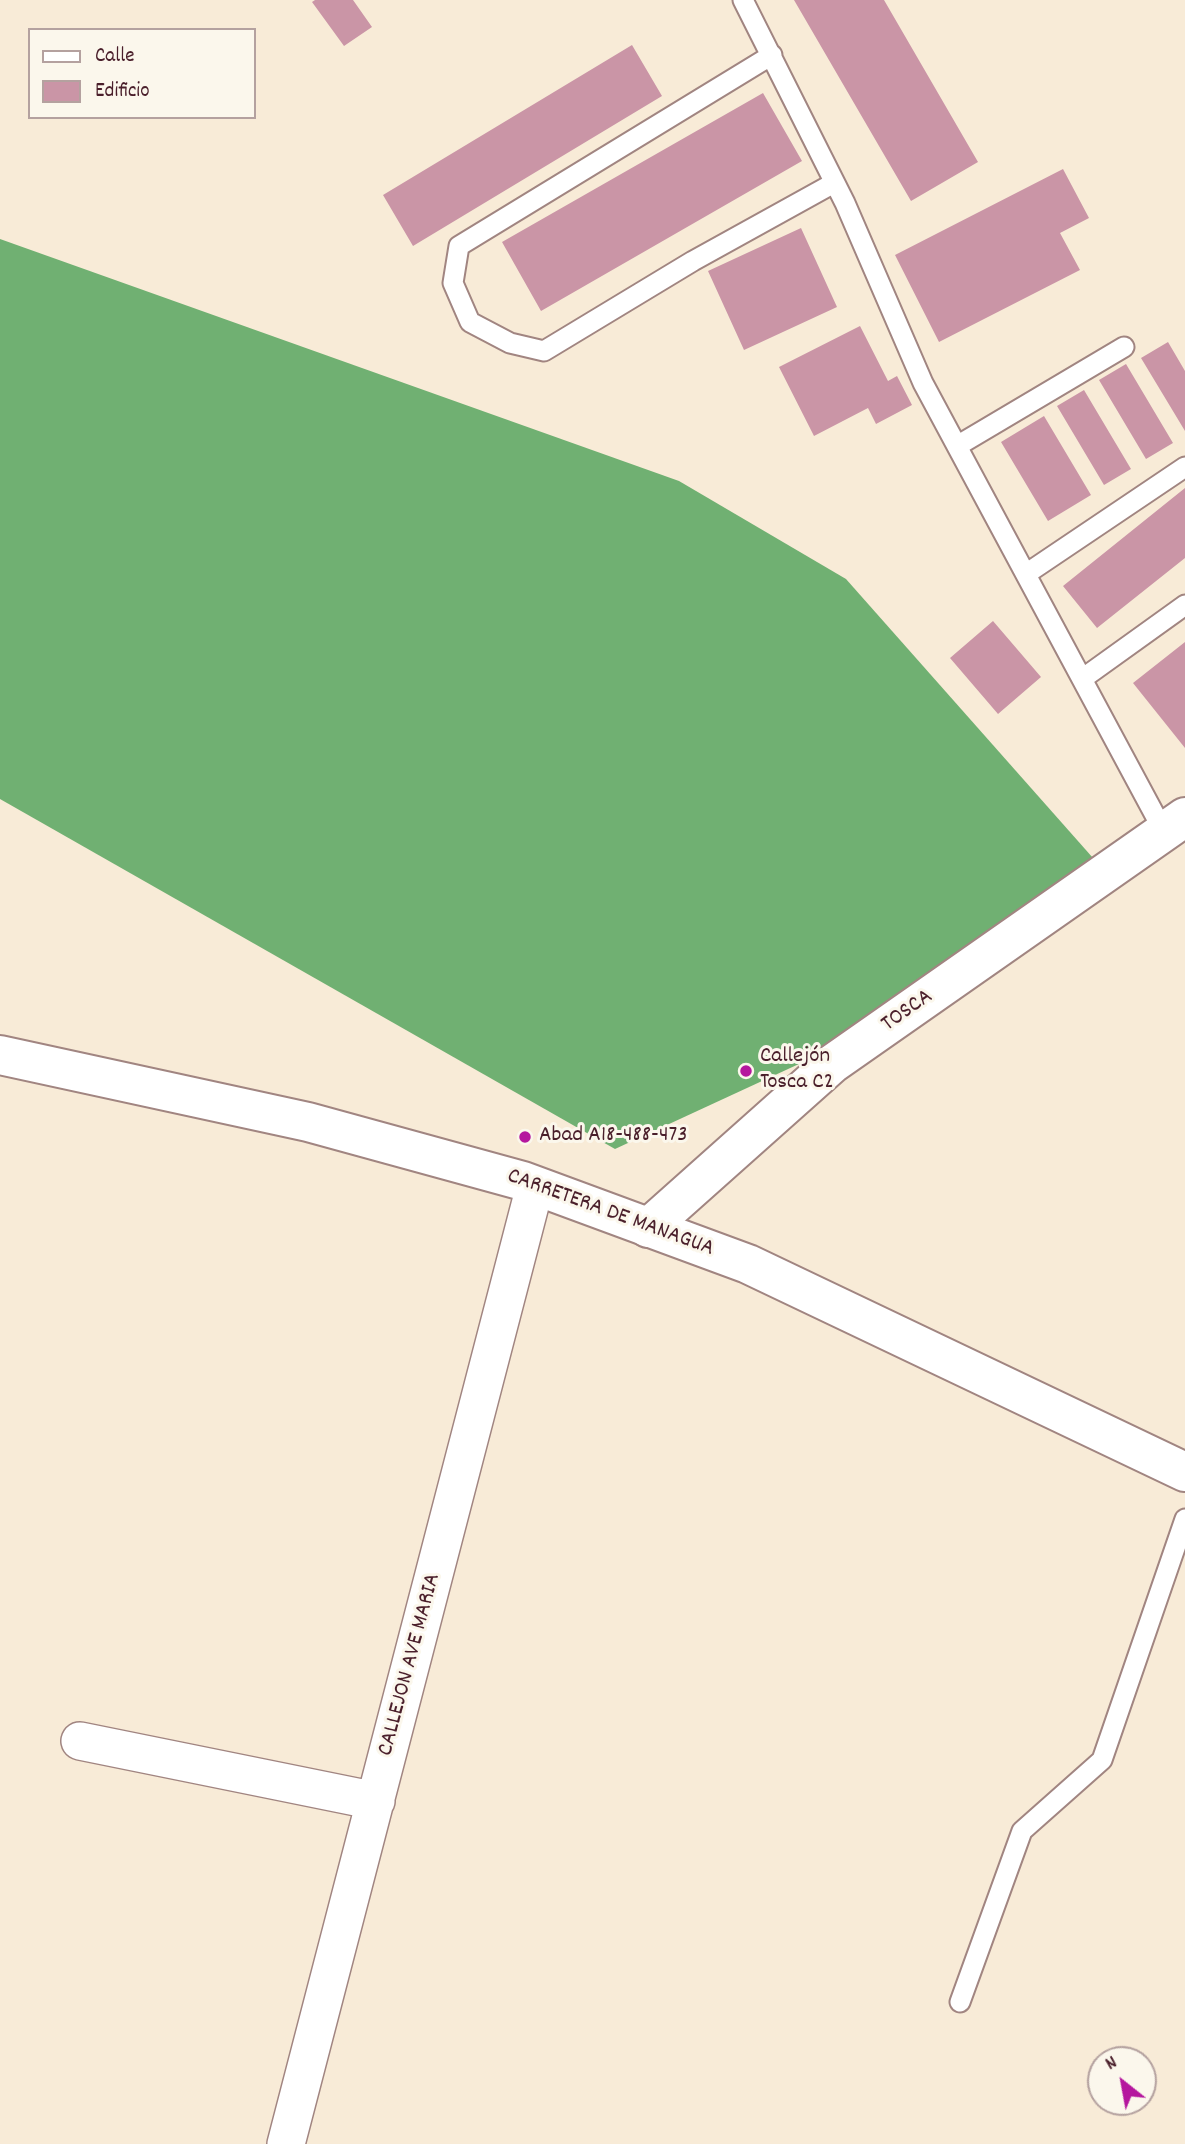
<!DOCTYPE html>
<html>
<head>
<meta charset="utf-8">
<style>
	body { margin:0 }
	#map { position:relative; width:1185px; height:2144px; overflow:hidden; background:#f8ebd7; font-family:Dekko,sans-serif }
	canvas { display:block }
	.legend { position:absolute; left:28px; top:28px; width:228px; height:91px; box-sizing:border-box; background:#fbf7ec; border:2px solid #b4a19f; margin:0; padding:9px 12px; list-style:none; font-size:21px; color:#4a1f2b }
	.legend li { display:flex; align-items:center; gap:14px; height:35px }
	.legend b { width:35px; border:2px solid #b4a19f }
	.north { position:absolute; left:1087px; top:2046px; width:70px; height:70px; box-sizing:border-box; background:#fbf7ec; border:2px solid #b4a19f; border-radius:50%; rotate:329deg; font-size:19px; font-weight:700; line-height:28px; text-align:center; color:#4a1f2b }
	.north::after { content:''; display:block; margin:auto; width:24px; height:32px; background:#b5179e; clip-path:polygon(50% 0,100% 100%,50% 72%,0 100%) }
</style>
</head>
<body>
<div id="map">
<canvas width="1185" height="2144"></canvas>
<ul class="legend">
<li><b style="height:9px;background:#fff"></b>Calle</li>
<li><b style="height:19px;background:#ca95a6"></b>Edificio</li>
</ul>
<div class="north">N</div>
</div>
<script>
const ctx = document.querySelector('canvas').getContext('2d');
ctx.lineJoin = 'round';
function paint(path, color) { ctx.fillStyle = color; ctx.fill(path, 'evenodd'); }
const poly = rows => new Path2D(rows.map(r => 'M' + r).join(''));
function strokePath(path, color, width, dash) { ctx.strokeStyle = color; ctx.lineWidth = width; ctx.lineCap = dash ? 'butt' : 'round'; ctx.setLineDash(dash || []); ctx.stroke(path); }
function write(font, color, halo, rows, align = 'center') {
  ctx.font = font + ' Dekko,sans-serif'; ctx.lineWidth = 6; ctx.setLineDash([]); ctx.textBaseline = 'middle'; ctx.strokeStyle = halo; ctx.fillStyle = color; for (const [text, x, y, turn = 0] of rows) {
    ctx.save(); ctx.translate(x, y); ctx.rotate((+turn || 0) * Math.PI / 180); ctx.textAlign = isNaN(turn) ? turn : align; if (halo) ctx.strokeText(text, 0, 0); ctx.fillText(text, 0, 0); ctx.restore();
  }
}
paint(poly([
	[0,239,679,481,846,579,1093,858,853,1039,615,1149,0,799]
]), '#70b072');
paint(poly([
	[315,0,353,0,372,27,344,46,312,2],
	[794,0,884,0,978,162,911,201],
	[632,45,662,96,413,246,383,195],
	[763,93,802,161,541,311,502,242],
	[1063,169,1089,218,1060,233,1080,270,939,342,895,255],
	[801,228,837,307,744,350,708,271],
	[860,326,888,381,897,376,912,405,876,424,868,408,814,436,779,367],
	[1168,342,1185,371,1185,431,1141,358],
	[1126,364,1173,443,1146,459,1099,380],
	[1084,390,1131,469,1104,485,1057,406],
	[1044,416,1091,495,1048,521,1001,442],
	[1185,488,1185,558,1097,628,1063,586],
	[993,621,1041,677,998,714,950,658],
	[1185,642,1185,748,1133,683]
]), '#ca95a6');
const service = poly([
	[743,0,845,203,923,383,1164,832],
	[772,55,459,246,453,283,470,322,510,343,544,351,693,261,834,183],
	[957,446,1124,347],
	[1026,574,1185,467],
	[1082,679,1185,605],
	[960,2002,1022,1831,1102,1760,1185,1519]
]);
const minor = poly([
	[80,1741,376,1801],
	[286,2144,535,1186]
]);
const tertiary = poly([
	[648,1228,832,1064,1185,817]
]);
const secondary = poly([
	[0,1055,308,1122,523,1181,748,1264,1185,1472]
]);
strokePath(service, '#a18581', 23);
strokePath(minor, '#a18581', 40);
strokePath(tertiary, '#a18581', 42);
strokePath(secondary, '#a18581', 42);
strokePath(service, '#fff', 19);
strokePath(minor, '#fff', 37);
strokePath(tertiary, '#fff', 38);
strokePath(secondary, '#fff', 38);
for (const [x, y, r, color] of [
	[746,1071,7,"#b5179e"],
	[525,1137,7,"#b5179e"]
]) { const dot = new Path2D(); dot.arc(x, y, r, 0, 2 * Math.PI); ctx.fillStyle = color; ctx.fill(dot); strokePath(dot, '#fbf7ec', 2.5); }
write('23px', '#4a1f2b', '#fbf7ec', [
	["TOSCA",908,1012,-35],
	["CARRETERA DE MANAGUA",610,1214,20],
	["CALLEJON AVE MARIA",411,1665,-75]
]);
write('23px', '#4a1f2b', '#fbf7ec', [
	["Callejón",760,1058],
	["Tosca C2",760,1084],
	["Abad A18-488-473",539,1137]
], 'left');
</script>
</body>
</html>
